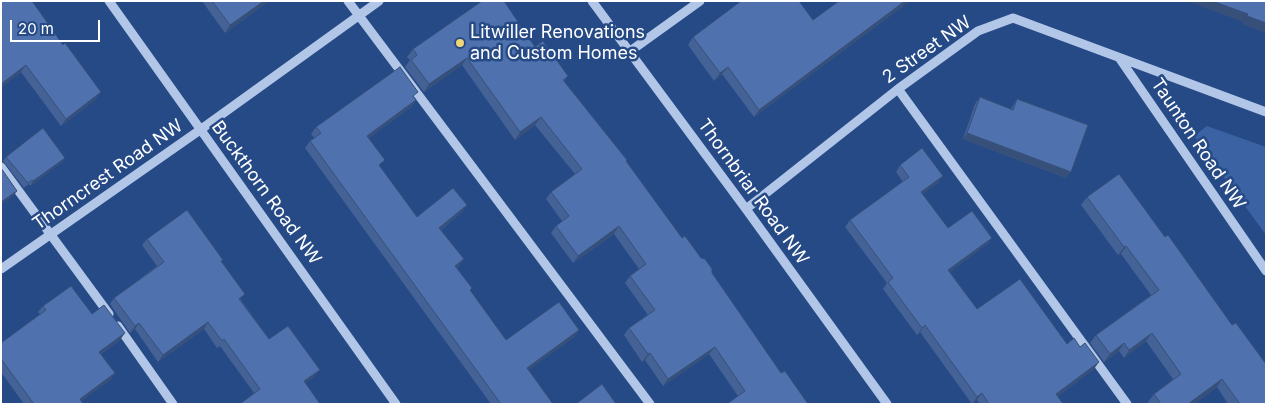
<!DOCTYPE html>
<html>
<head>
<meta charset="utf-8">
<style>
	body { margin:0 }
	#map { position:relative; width:1267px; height:405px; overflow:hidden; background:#264a86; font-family:Inter,sans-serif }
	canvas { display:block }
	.frame { position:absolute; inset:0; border:2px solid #fff; pointer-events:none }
	.scale { position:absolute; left:10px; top:20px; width:90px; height:22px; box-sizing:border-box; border:2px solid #fff; border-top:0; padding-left:6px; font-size:15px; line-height:18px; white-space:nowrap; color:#fff; -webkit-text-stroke:4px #264a86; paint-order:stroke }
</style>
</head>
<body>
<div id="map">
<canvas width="1267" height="405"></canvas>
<div class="frame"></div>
<div class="scale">20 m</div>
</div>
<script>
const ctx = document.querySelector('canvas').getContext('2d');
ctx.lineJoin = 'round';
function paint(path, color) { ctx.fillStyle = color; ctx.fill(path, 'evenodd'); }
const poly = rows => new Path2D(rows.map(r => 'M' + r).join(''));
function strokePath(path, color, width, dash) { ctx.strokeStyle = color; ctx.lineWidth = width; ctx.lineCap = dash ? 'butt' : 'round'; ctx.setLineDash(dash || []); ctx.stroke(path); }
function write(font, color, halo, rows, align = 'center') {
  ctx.font = font + ' Inter,sans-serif'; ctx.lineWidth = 5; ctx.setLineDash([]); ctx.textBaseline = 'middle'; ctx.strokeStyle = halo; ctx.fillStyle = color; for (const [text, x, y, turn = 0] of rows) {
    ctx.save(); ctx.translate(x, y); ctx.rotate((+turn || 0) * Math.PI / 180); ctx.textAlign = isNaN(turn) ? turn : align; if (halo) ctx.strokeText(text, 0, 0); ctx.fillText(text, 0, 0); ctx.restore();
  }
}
paint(poly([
	[1207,126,1266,147,1266,235,1194,136]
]), '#3b62a3');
strokePath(poly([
	[109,1,396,404],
	[348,1,650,404],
	[592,1,746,209,887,404],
	[629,52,700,1],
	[1120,59,1266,271],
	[898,89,1127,404],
	[1,167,109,314],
	[746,209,898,89,978,31,1013,18,1266,112],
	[1,269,200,130,379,1],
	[118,326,173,404]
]), '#b2c6e8', 9);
paint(poly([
	[1,1,63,45,101,92,96,99,61,126,21,72,1,87],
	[202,1,269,1,225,33],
	[839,1,910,1,754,117,722,74,714,81,688,45,693,37,813,20],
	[535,47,568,76,564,81,626,161,682,238,712,273,781,373,808,404,738,396,709,354,663,386,645,360,642,362,624,335,629,328,648,315,625,283,630,276,639,269,614,234,573,263,551,233,556,226,562,221,546,199,551,192,575,174,535,125,515,140,462,65,424,92,405,67,410,60,407,57,413,49],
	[980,97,1011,109,1017,99,1066,178,963,139,975,104],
	[414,98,416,100,411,107,369,138,380,168,417,217,467,205,462,212,441,230,464,259,459,266,457,268,472,288,470,291,506,340,579,330,574,337,528,370,553,404,491,404,305,148,310,141,314,138,311,134,316,127],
	[6,157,65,158,62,162,30,186,29,184,24,188,3,161],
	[900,165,938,183,922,194,948,228,992,238,987,244,950,272,977,309,1067,344,1094,369,1058,396,1063,404,980,404,977,400,972,404,920,332,917,335,883,289,887,283,845,227,850,220,903,182,896,172],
	[1087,197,1266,404,1228,404,1217,387,1194,404,1149,404,1148,402,1154,394,1173,379,1146,341,1124,358,1119,351,1104,362,1090,343,1096,335,1151,295,1121,254,1118,255,1081,205],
	[147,239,223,260,221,262,241,300,269,339,315,376,305,383,254,393,220,346,217,348,204,329,158,362,135,329,130,333,110,304,114,298,157,266,142,245],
	[43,306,92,314,120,340,101,354,115,373,110,380,81,401,83,404,24,404,1,372,1,343,40,314,38,312]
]), '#446296');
paint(poly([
	[264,1,269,1,225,33,230,25],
	[905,1,910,1,754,117,759,110],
	[1187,1,1212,1,1248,14,1243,22],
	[1247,16,1266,23,1266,33,1242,24],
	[467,58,462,65,424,92,429,84],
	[26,65,21,72,1,87,1,84],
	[728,67,722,74,714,81,720,73],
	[101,92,96,99,61,126,66,119],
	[416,100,411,107,362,143,367,136],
	[541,117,535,125,515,140,520,132],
	[967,133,1071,172,1066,178,963,139],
	[65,158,62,162,30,186,33,181],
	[943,176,938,183,916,199,921,192],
	[17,191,14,195,1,205,1,202],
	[467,205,462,212,434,235,439,228],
	[619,226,614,234,573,263,578,256],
	[992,238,987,244,943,277,948,270],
	[1126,246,1121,254,1118,255,1124,247],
	[464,259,459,266,450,273,455,266],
	[208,322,204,329,158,362,163,355],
	[139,323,135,329,130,333,135,326],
	[925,325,920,332,917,335,922,328],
	[579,330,574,337,522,375,527,368],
	[125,333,120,340,95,358,99,352],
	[1152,333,1146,341,1124,358,1129,350],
	[1124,343,1119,351,1104,362,1110,354],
	[715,347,709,354,663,386,668,379],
	[650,353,645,360,642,362,648,354],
	[1099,362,1094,369,1051,401,1056,394],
	[320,370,315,376,299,388,304,381],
	[115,373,110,380,78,404,80,399],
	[1222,379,1217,387,1194,404,1188,404],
	[982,393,977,400,972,404,977,397]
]), '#37507a');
const building = poly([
	[1,1,32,1,63,45,65,43,101,92,66,119,26,65,1,84,1,1],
	[212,1,264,1,230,25,212,1],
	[482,1,504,1,535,47,543,41,568,76,563,80,627,160,626,161,682,238,685,236,701,258,705,259,712,269,712,273,781,373,785,371,808,404,727,404,745,391,715,347,668,379,650,353,648,354,629,328,655,310,630,276,646,264,619,226,578,256,556,226,569,216,551,192,582,169,541,117,520,132,467,58,429,84,411,60,417,55,413,49,482,1],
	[741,1,799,1,813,20,839,1,905,1,759,110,728,67,720,73,693,37,741,1],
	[1212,1,1266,1,1266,23,1247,16,1248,14,1212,1],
	[400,67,418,92,413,96,416,100,367,136,385,160,379,165,417,217,453,188,467,205,439,228,464,259,455,266,472,288,470,290,506,340,559,302,579,330,527,368,553,404,501,404,310,141,321,133,316,127,400,67],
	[980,97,1013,110,1017,99,1088,125,1071,172,967,133,980,97],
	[43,128,65,158,33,181,32,180,28,183,6,157,43,128],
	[922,148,943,176,921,192,948,228,972,211,992,238,948,270,977,309,1020,279,1067,344,1074,338,1080,347,1085,343,1099,362,1056,394,1063,404,989,404,982,393,977,397,925,325,922,328,888,282,893,278,850,220,909,177,900,165,922,148],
	[1,168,17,191,1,202,1,168],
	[1119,174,1165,237,1168,235,1232,325,1236,323,1266,364,1266,404,1240,404,1222,379,1188,404,1161,404,1154,394,1181,374,1152,333,1129,350,1124,343,1110,354,1096,335,1159,290,1126,246,1124,247,1087,197,1119,174],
	[187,210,223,260,221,261,245,294,239,299,269,339,288,326,320,370,304,381,320,404,240,404,260,389,224,339,222,341,208,322,163,355,139,323,135,326,114,298,164,262,147,239,187,210],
	[71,286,92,314,104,305,125,333,99,352,115,373,80,399,83,404,34,404,1,359,1,343,46,310,43,306,71,286],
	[602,384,616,404,576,404,602,384]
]);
paint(building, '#4f72ae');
strokePath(building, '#37507a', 1);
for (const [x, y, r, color] of [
	[460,43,5,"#f1d677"]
]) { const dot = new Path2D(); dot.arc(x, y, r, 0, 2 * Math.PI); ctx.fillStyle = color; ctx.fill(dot); strokePath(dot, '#264a86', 2); }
write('18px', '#fff', '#264a86', [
	["Litwiller Renovations",470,33],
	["and Custom Homes",470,54]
], 'left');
write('18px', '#fff', '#264a86', [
	["2 Street NW",927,50,-35],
	["Taunton Road NW",1198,144,56],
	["Thorncrest Road NW",108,175,-35],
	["Thornbriar Road NW",753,192,54],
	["Buckthorn Road NW",266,193,54]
]);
</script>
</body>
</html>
